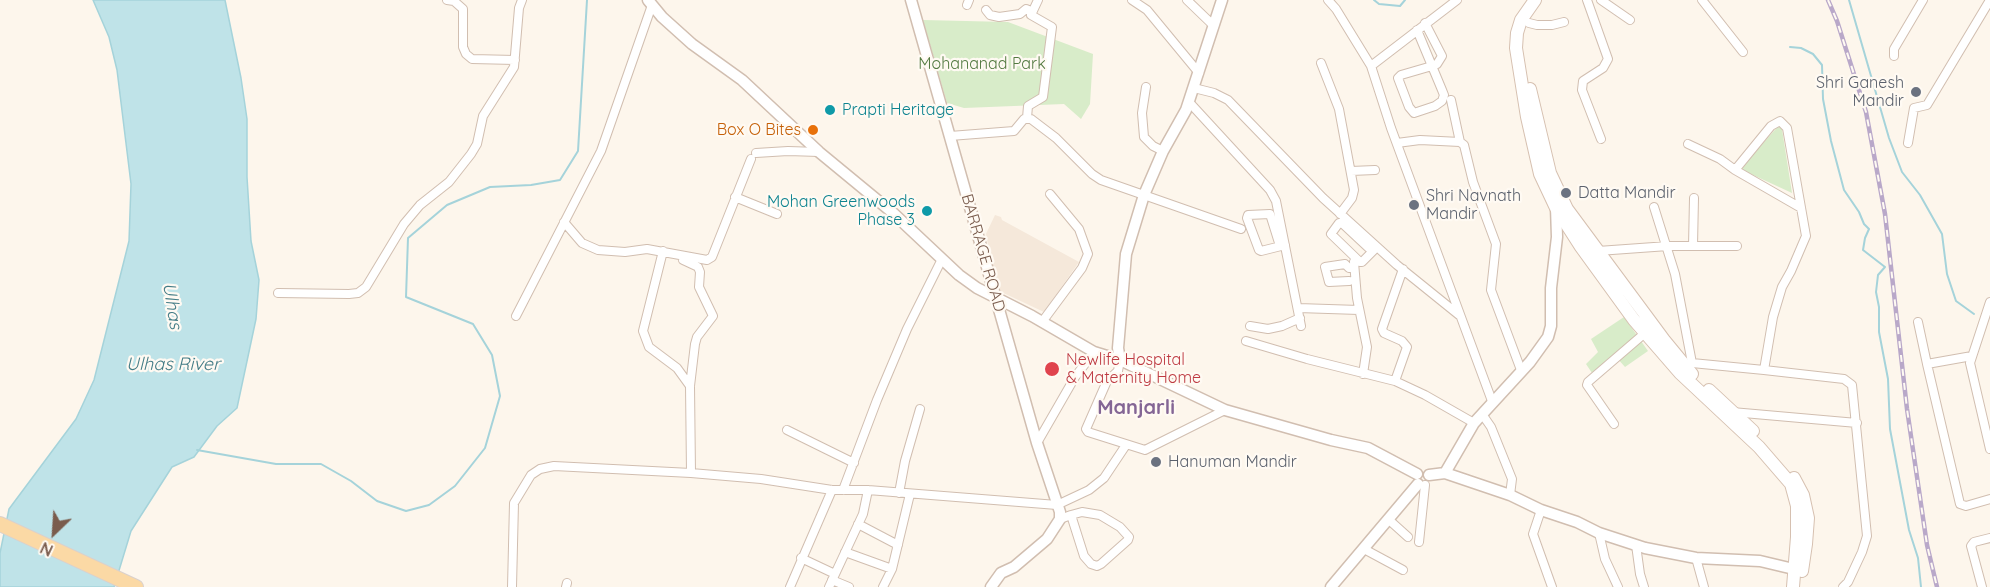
<!DOCTYPE html>
<html>
<head>
<meta charset="utf-8">
<style>
	body { margin:0 }
	#map { position:relative; width:1990px; height:587px; overflow:hidden; background:#fdf6ec; font-family:Quicksand,sans-serif }
	canvas { display:block }
	.north { position:absolute; left:24px; top:503px; width:60px; height:60px; -webkit-text-stroke:4px #fffaf3; paint-order:stroke; rotate:205deg; font-size:16px; font-weight:700; line-height:24px; text-align:center; color:#7a5c4d }
	.north::after { content:''; display:block; margin:auto; width:21px; height:27px; background:#7a5c4d; clip-path:polygon(50% 0,100% 100%,50% 72%,0 100%) }
</style>
</head>
<body>
<div id="map">
<canvas width="1990" height="587"></canvas>
<div class="north">N</div>
</div>
<script>
const ctx = document.querySelector('canvas').getContext('2d');
ctx.lineJoin = 'round';
function paint(path, color) { ctx.fillStyle = color; ctx.fill(path, 'evenodd'); }
const poly = rows => new Path2D(rows.map(r => 'M' + r).join(''));
function strokePath(path, color, width, dash) { ctx.strokeStyle = color; ctx.lineWidth = width; ctx.lineCap = dash ? 'butt' : 'round'; ctx.setLineDash(dash || []); ctx.stroke(path); }
function write(font, color, halo, rows, align = 'center') {
  ctx.font = font + ' Quicksand,sans-serif'; ctx.lineWidth = 4.5; ctx.setLineDash([]); ctx.textBaseline = 'middle'; ctx.strokeStyle = halo; ctx.fillStyle = color; for (const [text, x, y, turn = 0] of rows) {
    ctx.save(); ctx.translate(x, y); ctx.rotate((+turn || 0) * Math.PI / 180); ctx.textAlign = isNaN(turn) ? turn : align; if (halo) ctx.strokeText(text, 0, 0); ctx.fillText(text, 0, 0); ctx.restore();
  }
}
paint(poly([
	[995,215,1001,217,1002,220,1079,262,1044,312,997,290,997,276,993,271,986,234]
]), '#f5e8da');
paint(poly([
	[923,20,1008,22,1093,54,1090,104,1081,119,1064,104,964,108,947,103],
	[1781,123,1792,193,1740,169],
	[1624,317,1648,351,1625,367,1617,358,1594,376,1586,364,1598,352,1591,339]
]), '#d8ecc9');
const water = poly([
	[93,0,225,0,241,78,247,119,247,177,251,241,259,280,256,319,237,408,217,426,194,457,172,467,131,531,114,587,0,587,0,553,9,509,76,419,94,380,129,241,131,184,117,70,109,37,93,0]
]);
paint(water, '#bfe3e8');
strokePath(water, '#a5d3da', 1.5);
strokePath(poly([
	[1374,0,1379,4,1400,6,1405,0],
	[1849,0,1889,138,1902,172,1920,195,1942,234,1947,274,1956,301,1974,314],
	[1790,47,1801,48,1813,54,1822,65,1823,99,1831,141,1844,190,1859,212,1864,224,1869,229,1865,238,1863,250,1885,267,1878,275,1876,292,1879,307,1879,332,1888,379,1890,429,1909,530,1918,558,1921,587],
	[197,450,276,464,321,464,351,481,377,501,406,511,429,505,455,486,485,448,500,396,492,355,473,324,406,297,408,238,447,205,490,187,531,185,560,180,578,151,587,0]
]), '#a5d3da', 2);
const minor = poly([
	[447,0,454,1,463,9,463,47,466,54,472,59,515,60],
	[1132,0,1147,10,1199,73],
	[1187,0,1214,26],
	[1328,0,1336,9,1371,66,1391,128,1492,401],
	[1587,0,1608,59,1603,68,1583,81,1582,90,1601,139],
	[1601,0,1630,20],
	[1702,0,1743,52],
	[967,5,969,0],
	[986,10,990,15,999,17,1020,14,1026,9,1031,11],
	[1529,23,1537,25,1552,25,1564,22],
	[1417,30,1442,90,1444,95,1442,101,1435,106,1414,113,1409,107,1398,78,1401,75,1432,66,1437,64,1442,56,1425,23],
	[1894,56,1894,49,1923,0],
	[1321,63,1339,109,1354,190,1352,198,1340,214],
	[1371,66,1457,0],
	[1146,87,1142,113,1144,137,1153,146,1163,151],
	[1194,88,1214,93,1228,100,1323,198,1397,265,1459,315],
	[1451,100,1460,142,1464,145,1473,182,1496,244,1491,290,1521,370],
	[1189,102,1270,190,1276,201,1301,326],
	[1027,118,1028,106,1043,97,1052,27,1031,15,1038,0],
	[950,136,1014,131,1024,119,1031,119,1056,138,1092,174,1101,180,1241,229],
	[1397,143,1420,140,1460,142],
	[1908,143,1914,108,1927,105,1990,0],
	[1688,144,1720,159,1735,170,1801,208],
	[756,153,788,151,819,152],
	[1351,171,1375,170],
	[735,197,777,214],
	[1654,207,1675,274,1692,363],
	[1345,219,1342,223,1339,223,1331,234,1360,262,1362,262,1377,247],
	[564,222,582,243,598,250,625,252,647,249,707,260,712,257,751,159],
	[1342,223,1372,251],
	[1280,246,1270,214,1248,215,1247,218,1259,250,1261,251,1285,245],
	[1693,246,1694,198],
	[663,251,643,331,649,347,677,368,690,386],
	[1598,251,1668,246,1737,246],
	[683,260,698,267,700,272,699,287,713,316,697,337,695,344,690,386,691,473],
	[1354,262,1357,298,1367,347,1363,374],
	[1349,281,1329,282,1325,267,1345,264,1349,268,1354,267],
	[278,293,349,294,358,293,366,287,404,224,420,205,449,182,471,154,477,144,483,116,514,67,519,8,522,0],
	[1990,302,1970,363,1990,449],
	[1298,308,1359,310],
	[516,316,601,151,652,5],
	[1042,322,1082,268,1088,254,1079,229,1050,194],
	[1918,322,1927,364],
	[1250,326,1268,329,1282,326,1300,318],
	[1246,341,1307,359,1395,381,1425,395,1474,423],
	[1972,356,1927,364,1960,504,1966,506,1990,499],
	[1120,360,1118,371,1107,381,1086,429,1088,432,1145,450,1225,410],
	[1685,369,1692,363,1764,370,1773,317,1782,287,1791,271,1806,236,1787,128,1780,121,1771,126,1735,170],
	[1764,370,1844,379,1852,385,1867,536,1862,552,1848,582,1843,587],
	[1395,381,1407,347,1402,341,1384,333,1382,329,1403,269],
	[1732,412,1857,423],
	[1482,414,1491,427,1512,479,1510,495],
	[1614,424,1587,385,1588,382,1645,333],
	[787,430,854,463],
	[1037,443,1075,377,1094,352],
	[843,490,877,400,907,329,942,259],
	[899,493,905,461,920,409],
	[1541,510,1533,534,1552,587],
	[1060,519,1071,515,1082,512,1100,515,1120,527,1129,537,1128,540,1101,564,1097,566,1091,564,1084,556,1071,515],
	[1388,519,1408,537],
	[858,524,898,545],
	[1599,533,1605,559,1618,587],
	[1419,542,1425,485],
	[1636,545,1640,574,1644,587],
	[1364,549,1403,570],
	[845,552,892,569],
	[801,558,835,574],
	[1696,558,1704,587],
	[832,580,849,587],
	[512,587,514,503,531,475,540,469,554,466,691,473,761,479,832,490,868,490,1057,505,1089,490,1104,478,1126,445],
	[566,587,567,583],
	[790,587,832,490],
	[829,587,863,514,868,490],
	[883,587,892,569,910,494],
	[1982,587,1971,546,1974,542,1990,538]
]);
const tertiary = poly([
	[648,0,662,17,692,44,742,80,819,152,893,213,959,275,977,288,1032,316,1094,352,1120,360,1225,410,1331,440,1368,448,1417,474],
	[911,0,1037,443,1060,512,1060,519,1047,539,1014,567,1001,573,991,587],
	[1120,360,1118,348,1126,254,1144,195,1163,151,1186,110,1222,0],
	[1445,473,1474,423,1530,362,1548,337,1551,326,1551,288,1557,237,1556,207],
	[1429,475,1445,473,1510,495,1541,510,1577,522,1599,533,1645,548,1696,558,1760,561,1802,571],
	[1331,587,1418,484]
]);
const secondary = poly([
	[1535,0,1521,20,1517,33,1516,48,1527,117,1540,174,1556,208,1581,247,1634,320,1680,373,1759,447,1791,484,1797,506,1797,537,1793,587],
	[1530,89,1550,173,1567,209,1664,340,1692,374],
	[1709,390,1753,431],
	[1794,478,1803,495,1808,518,1806,544,1802,571]
]);
const primary = poly([
	[0,524,136,587]
]);
strokePath(minor, '#d1beb0', 10);
strokePath(tertiary, '#d1beb0', 13);
strokePath(secondary, '#d6c0b0', 14);
strokePath(primary, '#dad1cd', 16);
strokePath(minor, '#fff', 8);
strokePath(tertiary, '#fff', 10);
strokePath(secondary, '#fff', 12);
strokePath(primary, '#fbd9a5', 14);
const rail = poly([
	[1828,0,1837,21,1866,112,1885,214,1907,409,1927,545,1937,587]
]);
strokePath(rail, '#b9a8c9', 4.5);
strokePath(rail, '#fffaf3', 2, [7]);
for (const [x, y, r, color] of [
	[1916,92,6,"#6b7280"],
	[830,110,6,"#0f9aa8"],
	[813,130,6,"#e8710a"],
	[1566,193,6,"#6b7280"],
	[1414,205,6,"#6b7280"],
	[927,211,6,"#0f9aa8"],
	[1052,369,8,"#e0444e"],
	[1156,462,6,"#6b7280"]
]) { const dot = new Path2D(); dot.arc(x, y, r, 0, 2 * Math.PI); ctx.fillStyle = color; ctx.fill(dot); strokePath(dot, '#fffaf3', 2); }
write('16px', '#537a41', '#fffaf3', [
	["Mohananad Park",982,64]
]);
write('16px', '#5b616d', '#fffaf3', [
	["Shri Ganesh",1904,83,"right"],
	["Mandir",1904,101,"right"],
	["Datta Mandir",1578,193],
	["Shri Navnath",1426,196],
	["Mandir",1426,214],
	["Hanuman Mandir",1168,462]
], 'left');
write('16px', '#0d838f', '#fffaf3', [
	["Prapti Heritage",842,110],
	["Mohan Greenwoods",915,202,"right"],
	["Phase 3",915,220,"right"]
], 'left');
write('16px', '#c56008', '#fffaf3', [
	["Box O Bites",801,130]
], 'right');
write('16px', '#7a5c4d', '#fffaf3', [
	["BARRAGE ROAD",983,253,74]
]);
write('16px', '#be3a42', '#fffaf3', [
	["Newlife Hospital",1066,360],
	["& Maternity Home",1066,378]
], 'left');
write('italic 18px', '#437c86', '#fffaf3', [
	["Ulhas",172,306,81],
	["Ulhas River",173,365]
]);
write('bold 20px', '#846695', '#fffaf3', [
	["Manjarli",1136,408]
]);
</script>
</body>
</html>
